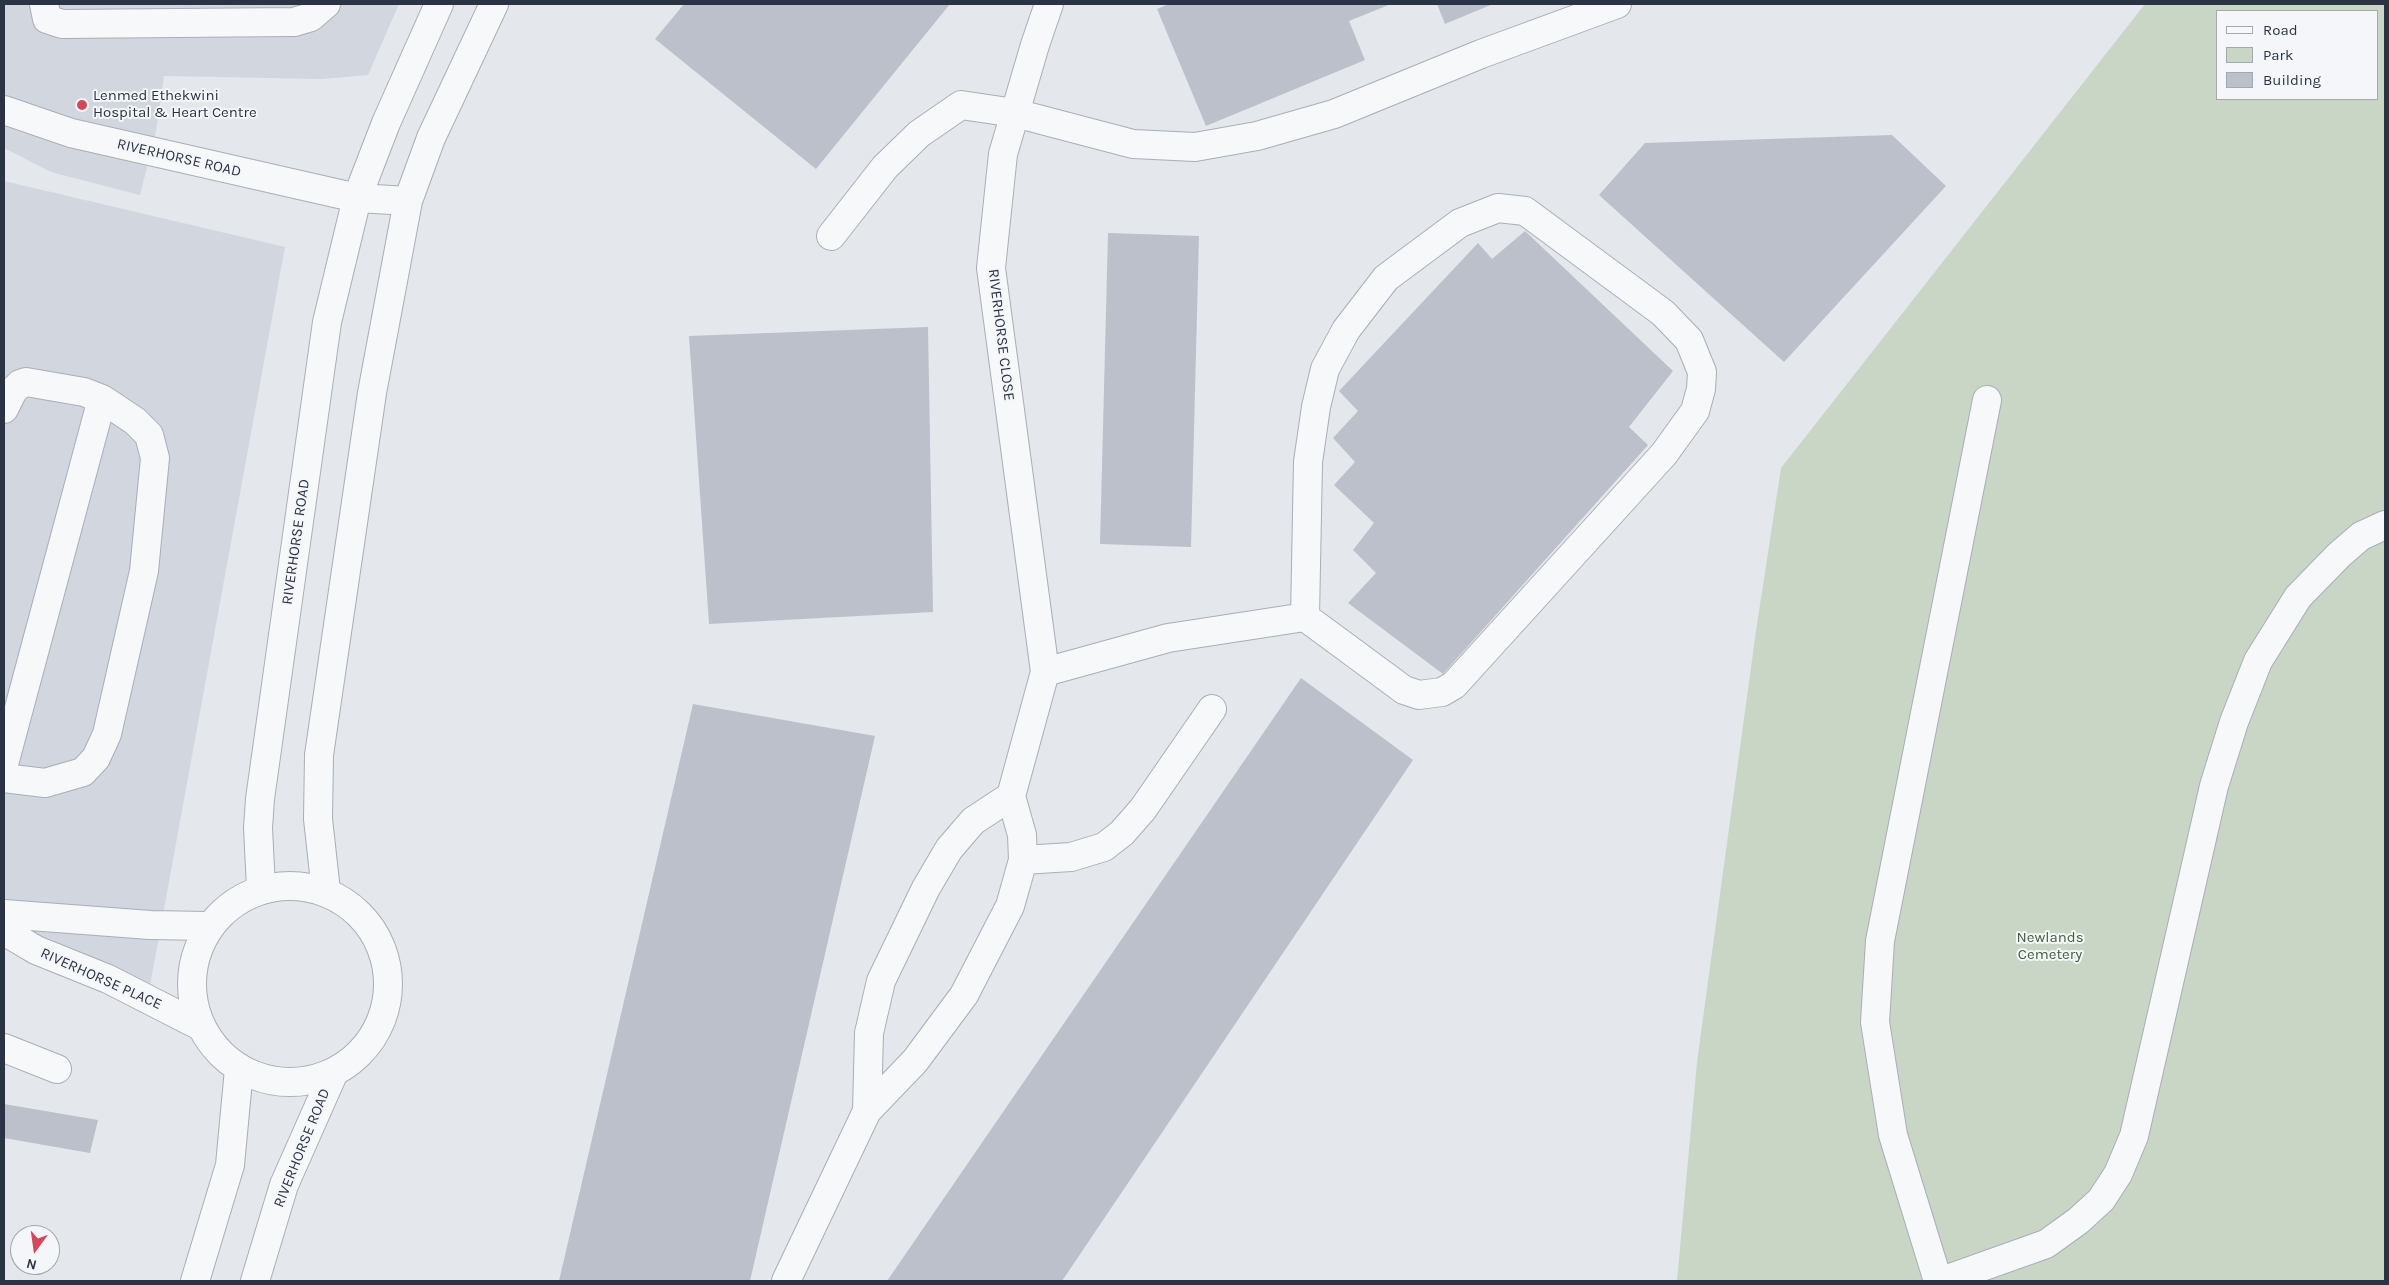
<!DOCTYPE html>
<html>
<head>
<meta charset="utf-8">
<style>
	body { margin:0 }
	#map { position:relative; width:2389px; height:1285px; overflow:hidden; background:#e4e7ec; font-family:Karla,sans-serif }
	canvas { display:block }
	.frame { position:absolute; inset:0; border:5px solid #2b3445; pointer-events:none }
	.legend { position:absolute; left:2216px; top:10px; width:162px; height:90px; box-sizing:border-box; background:#f4f6f9; border:1px solid #a4a8b1; margin:0; padding:6px 9px; list-style:none; font-size:15px; color:#2b3445 }
	.legend li { display:flex; align-items:center; gap:10px; height:25px }
	.legend b { width:25px; border:1px solid #a4a8b1 }
	.north { position:absolute; left:10px; top:1225px; width:50px; height:50px; box-sizing:border-box; background:#f4f6f9; border:1px solid #a4a8b1; border-radius:50%; rotate:194deg; font-size:14px; font-weight:700; line-height:20px; text-align:center; color:#2b3445 }
	.north::after { content:''; display:block; margin:auto; width:18px; height:22px; background:#d1495b; clip-path:polygon(50% 0,100% 100%,50% 72%,0 100%) }
</style>
</head>
<body>
<div id="map">
<canvas width="2389" height="1285"></canvas>
<div class="frame"></div>
<ul class="legend">
<li><b style="height:6px;background:#f7f8fa"></b>Road</li>
<li><b style="height:14px;background:#c9d6c5"></b>Park</li>
<li><b style="height:14px;background:#bbc0ca"></b>Building</li>
</ul>
<div class="north">N</div>
</div>
<script>
const ctx = document.querySelector('canvas').getContext('2d');
ctx.lineJoin = 'round';
function paint(path, color) { ctx.fillStyle = color; ctx.fill(path, 'evenodd'); }
const poly = rows => new Path2D(rows.map(r => 'M' + r).join(''));
function strokePath(path, color, width, dash) { ctx.strokeStyle = color; ctx.lineWidth = width; ctx.lineCap = dash ? 'butt' : 'round'; ctx.setLineDash(dash || []); ctx.stroke(path); }
function write(font, color, halo, rows, align = 'center') {
  ctx.font = font + ' Karla,sans-serif'; ctx.lineWidth = 4; ctx.setLineDash([]); ctx.textBaseline = 'middle'; ctx.strokeStyle = halo; ctx.fillStyle = color; for (const [text, x, y, turn = 0] of rows) {
    ctx.save(); ctx.translate(x, y); ctx.rotate((+turn || 0) * Math.PI / 180); ctx.textAlign = isNaN(turn) ? turn : align; if (halo) ctx.strokeText(text, 0, 0); ctx.fillText(text, 0, 0); ctx.restore();
  }
}
paint(poly([
	[4,4,399,4,368,75,322,79,164,76,156,131,140,195,51,172,4,148],
	[4,181,285,247,147,1002,4,939]
]), '#d2d6de');
paint(poly([
	[2145,4,2385,4,2385,1281,1677,1281,1697,1062,1756,631,1781,468],
	[2218,11,2378,11,2378,99,2218,99]
]), '#c9d6c5');
paint(poly([
	[684,4,950,4,816,169,655,39],
	[1169,4,1391,4,1349,21,1365,60,1206,126,1157,9],
	[1437,4,1493,4,1445,24],
	[1892,135,1946,186,1784,362,1599,195,1645,143],
	[1525,231,1673,371,1629,427,1648,445,1443,674,1348,603,1376,573,1353,550,1374,523,1334,485,1355,462,1333,438,1358,411,1339,391,1478,243,1492,259],
	[1108,233,1199,236,1191,547,1100,544],
	[928,327,933,612,709,624,689,336],
	[1301,678,1413,760,1062,1281,887,1281],
	[693,704,875,736,750,1281,559,1281],
	[4,1104,98,1120,90,1153,4,1138]
]), '#bbc0ca');
const minor = poly([
	[44,4,47,19,62,24,294,22,311,17,326,4],
	[4,110,71,133,357,198,408,201],
	[831,236,885,167,919,134,961,105,1015,113,1133,144,1195,147,1257,136,1334,114,1481,54,1617,4],
	[4,409,13,391,20,384,26,382,84,392,102,399,135,421,149,435,155,458,144,571,107,734,96,758,83,772,45,783,4,778],
	[1045,672,1168,638,1305,617,1404,690,1419,695,1442,692,1454,685,1664,454,1695,411,1701,389,1702,372,1689,340,1663,313,1525,211,1498,208,1460,223,1386,278,1346,330,1325,369,1316,407,1308,462,1305,617],
	[4,764,102,399],
	[1011,796,973,821,949,849,926,888,881,981,869,1033,867,1111,915,1061,964,995,1010,906,1023,860,1022,835,1011,796,1045,672,991,268,1003,154,1035,45,1049,4],
	[1023,860,1071,857,1104,847,1122,833,1143,809,1212,709],
	'192 984a98 98 0 1 1 196 0a98 98 0 1 1-196 0Z',
	[261,888,258,828,260,799,327,322,357,198,386,123,439,4],
	[326,891,318,819,319,755,372,393,408,201,431,138,494,4],
	[4,914,150,925,208,926],
	[4,931,36,950,108,979,200,1026],
	[4,1048,57,1069],
	[195,1281,230,1165,239,1069],
	[255,1281,284,1185,334,1072],
	[786,1281,867,1111],
	[1938,1281,1893,1135,1875,1022,1880,941,1987,400],
	[1942,1281,2046,1244,2078,1221,2101,1200,2118,1174,2134,1136,2214,786,2234,722,2258,661,2298,597,2339,555,2361,536,2385,525]
]);
strokePath(minor, '#a9aeb7', 30);
strokePath(minor, '#f7f8fa', 28);
for (const [x, y, r, color] of [
	[82,105,6,"#d1495b"]
]) { const dot = new Path2D(); dot.arc(x, y, r, 0, 2 * Math.PI); ctx.fillStyle = color; ctx.fill(dot); strokePath(dot, '#f4f6f9', 2); }
write('15px', '#2b3445', '#f4f6f9', [
	["Lenmed Ethekwini",93,96],
	["Hospital & Heart Centre",93,113]
], 'left');
write('15px', '#2b3445', '#f4f6f9', [
	["RIVERHORSE ROAD",179,158,13],
	["RIVERHORSE CLOSE",1001,335,83],
	["RIVERHORSE ROAD",296,542,-82],
	["RIVERHORSE PLACE",101,979,24],
	["RIVERHORSE ROAD",302,1148,-68]
]);
write('15px', '#3f6138', '#f4f6f9', [
	["Newlands",2050,938],
	["Cemetery",2050,955]
]);
</script>
</body>
</html>
